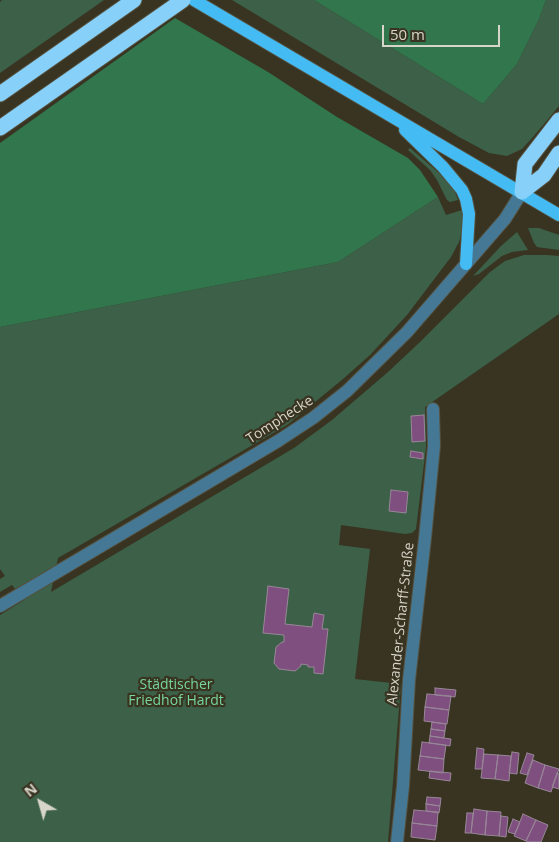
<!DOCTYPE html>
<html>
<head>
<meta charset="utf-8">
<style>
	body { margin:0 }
	#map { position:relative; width:559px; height:842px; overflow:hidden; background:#383421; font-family:"Open Sans",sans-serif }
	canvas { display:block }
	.north { position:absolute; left:15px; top:777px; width:50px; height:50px; -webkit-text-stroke:4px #383421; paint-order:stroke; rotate:322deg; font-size:14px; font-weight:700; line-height:20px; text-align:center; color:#d7d4c9 }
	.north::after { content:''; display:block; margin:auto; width:18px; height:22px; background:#d7d4c9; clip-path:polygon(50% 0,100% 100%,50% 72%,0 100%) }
	.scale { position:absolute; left:382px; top:25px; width:118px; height:22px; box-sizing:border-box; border:2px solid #d7d4c9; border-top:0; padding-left:6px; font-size:15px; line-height:18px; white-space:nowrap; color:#d7d4c9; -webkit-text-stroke:4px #383421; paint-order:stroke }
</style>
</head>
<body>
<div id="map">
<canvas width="559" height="842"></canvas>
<div class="north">N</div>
<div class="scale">50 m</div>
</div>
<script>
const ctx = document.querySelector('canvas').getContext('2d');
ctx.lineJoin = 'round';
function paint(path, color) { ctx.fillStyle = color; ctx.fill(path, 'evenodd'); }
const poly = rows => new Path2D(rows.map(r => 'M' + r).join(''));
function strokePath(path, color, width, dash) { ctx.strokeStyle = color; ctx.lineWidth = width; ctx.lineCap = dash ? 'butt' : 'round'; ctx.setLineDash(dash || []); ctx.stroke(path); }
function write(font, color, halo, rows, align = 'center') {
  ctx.font = font + ' "Open Sans",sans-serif'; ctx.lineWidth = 4.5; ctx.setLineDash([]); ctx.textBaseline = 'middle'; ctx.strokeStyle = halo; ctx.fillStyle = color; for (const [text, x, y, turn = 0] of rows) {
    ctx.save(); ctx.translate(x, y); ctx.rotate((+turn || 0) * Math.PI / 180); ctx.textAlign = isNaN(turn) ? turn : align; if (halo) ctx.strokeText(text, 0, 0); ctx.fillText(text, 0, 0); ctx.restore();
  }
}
paint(poly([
	[2,0,104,0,0,73,0,2],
	[232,0,314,0,483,104,517,64,539,19,546,0,559,0,559,106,533,137,522,149,507,156,489,153,459,137],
	[410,148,445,178,454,189,458,200,450,202,447,200,437,180,430,170,408,150],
	[438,197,446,215,462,210,462,230,459,242,451,257,407,315,370,355,343,379,287,425,58,558,51,592,294,448,332,420,388,372,420,342,490,272,505,261,524,255,546,255,559,256,559,314,425,407,426,447,416,529,412,533,405,534,341,525,339,545,370,549,355,679,401,684,388,842,0,842,0,615,24,600,12,585,0,592,0,579,5,576,0,569,0,327,338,262],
	[528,228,539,228,559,235,559,250,537,247,534,243],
	[517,232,528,250,512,252,502,256,479,274,473,276,501,246]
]), '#3c6048');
paint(poly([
	[314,0,546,0,539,19,517,64,483,104],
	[175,18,268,72,337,117,408,158,420,170,438,197,338,262,0,327,0,143]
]), '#32764d');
const building = poly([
	[424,415,425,441,412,442,411,416,424,415],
	[411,451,423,453,423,459,410,457,411,451],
	[391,490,408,492,406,513,389,511,391,490],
	[268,586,289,589,285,624,312,627,314,613,324,615,322,629,328,629,323,674,314,673,314,667,308,667,308,665,301,664,301,666,295,671,279,669,274,663,276,647,282,642,284,642,284,635,263,633,268,586],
	[435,688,456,690,455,697,435,695,435,688],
	[427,694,451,696,449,710,425,707,427,694],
	[425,707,449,710,447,724,424,721,425,707],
	[432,722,446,724,445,731,431,729,432,722],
	[431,729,445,731,444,738,430,736,431,729],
	[430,736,451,739,450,746,429,743,430,736],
	[422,742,446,745,444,759,420,756,422,742],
	[477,748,484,749,482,769,475,769,477,748],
	[512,752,519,753,517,774,509,773,512,752],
	[527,753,534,755,527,775,520,773,527,753],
	[484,754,498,755,495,779,481,778,484,754],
	[498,755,511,756,509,781,495,779,498,755],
	[420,756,444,759,443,773,418,770,420,756],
	[533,760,545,765,538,788,525,783,533,760],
	[545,765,559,769,551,792,538,788,545,765],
	[430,771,451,773,450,781,429,778,430,771],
	[557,773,559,774,559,789,552,787,557,773],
	[427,797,441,798,440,806,426,804,427,797],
	[426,804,440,806,439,813,426,811,426,804],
	[474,809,487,811,485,835,471,833,474,809],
	[414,810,438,812,437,826,412,823,414,810],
	[487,811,501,812,499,836,485,835,487,811],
	[467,813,473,813,471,833,465,833,467,813],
	[523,814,536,820,526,841,514,836,523,814],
	[501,816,508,817,506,837,499,836,501,816],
	[513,819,520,822,515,834,508,832,513,819],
	[536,820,548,825,541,842,528,842,526,841,536,820],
	[412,823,437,826,435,840,411,837,412,823]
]);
paint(building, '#7f4f7f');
strokePath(building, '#988798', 1);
const minor = poly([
	[0,606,278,441,313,418,347,391,407,332,505,219,522,192],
	[397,842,403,786,409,680,425,538,434,446,433,409]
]);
const major = poly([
	[194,0,559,215],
	[405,130,443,167,462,190,466,199,469,214,466,264]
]);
const highway = poly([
	[0,94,134,0],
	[0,128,183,0],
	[522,192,525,164,559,120],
	[522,192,544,175,559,153]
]);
strokePath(minor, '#55513f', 14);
strokePath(major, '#55513f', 14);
strokePath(highway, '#55513f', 17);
strokePath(minor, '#457894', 12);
strokePath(major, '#44bbf3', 12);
strokePath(highway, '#87d0f9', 15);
write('14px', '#d7d4c9', '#383421', [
	["Tomphecke",280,420,-33],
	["Alexander-Scharff-Straße",401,624,-84]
]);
write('14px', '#77d69a', '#383421', [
	["Städtischer",176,685],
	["Friedhof Hardt",176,701]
]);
</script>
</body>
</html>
